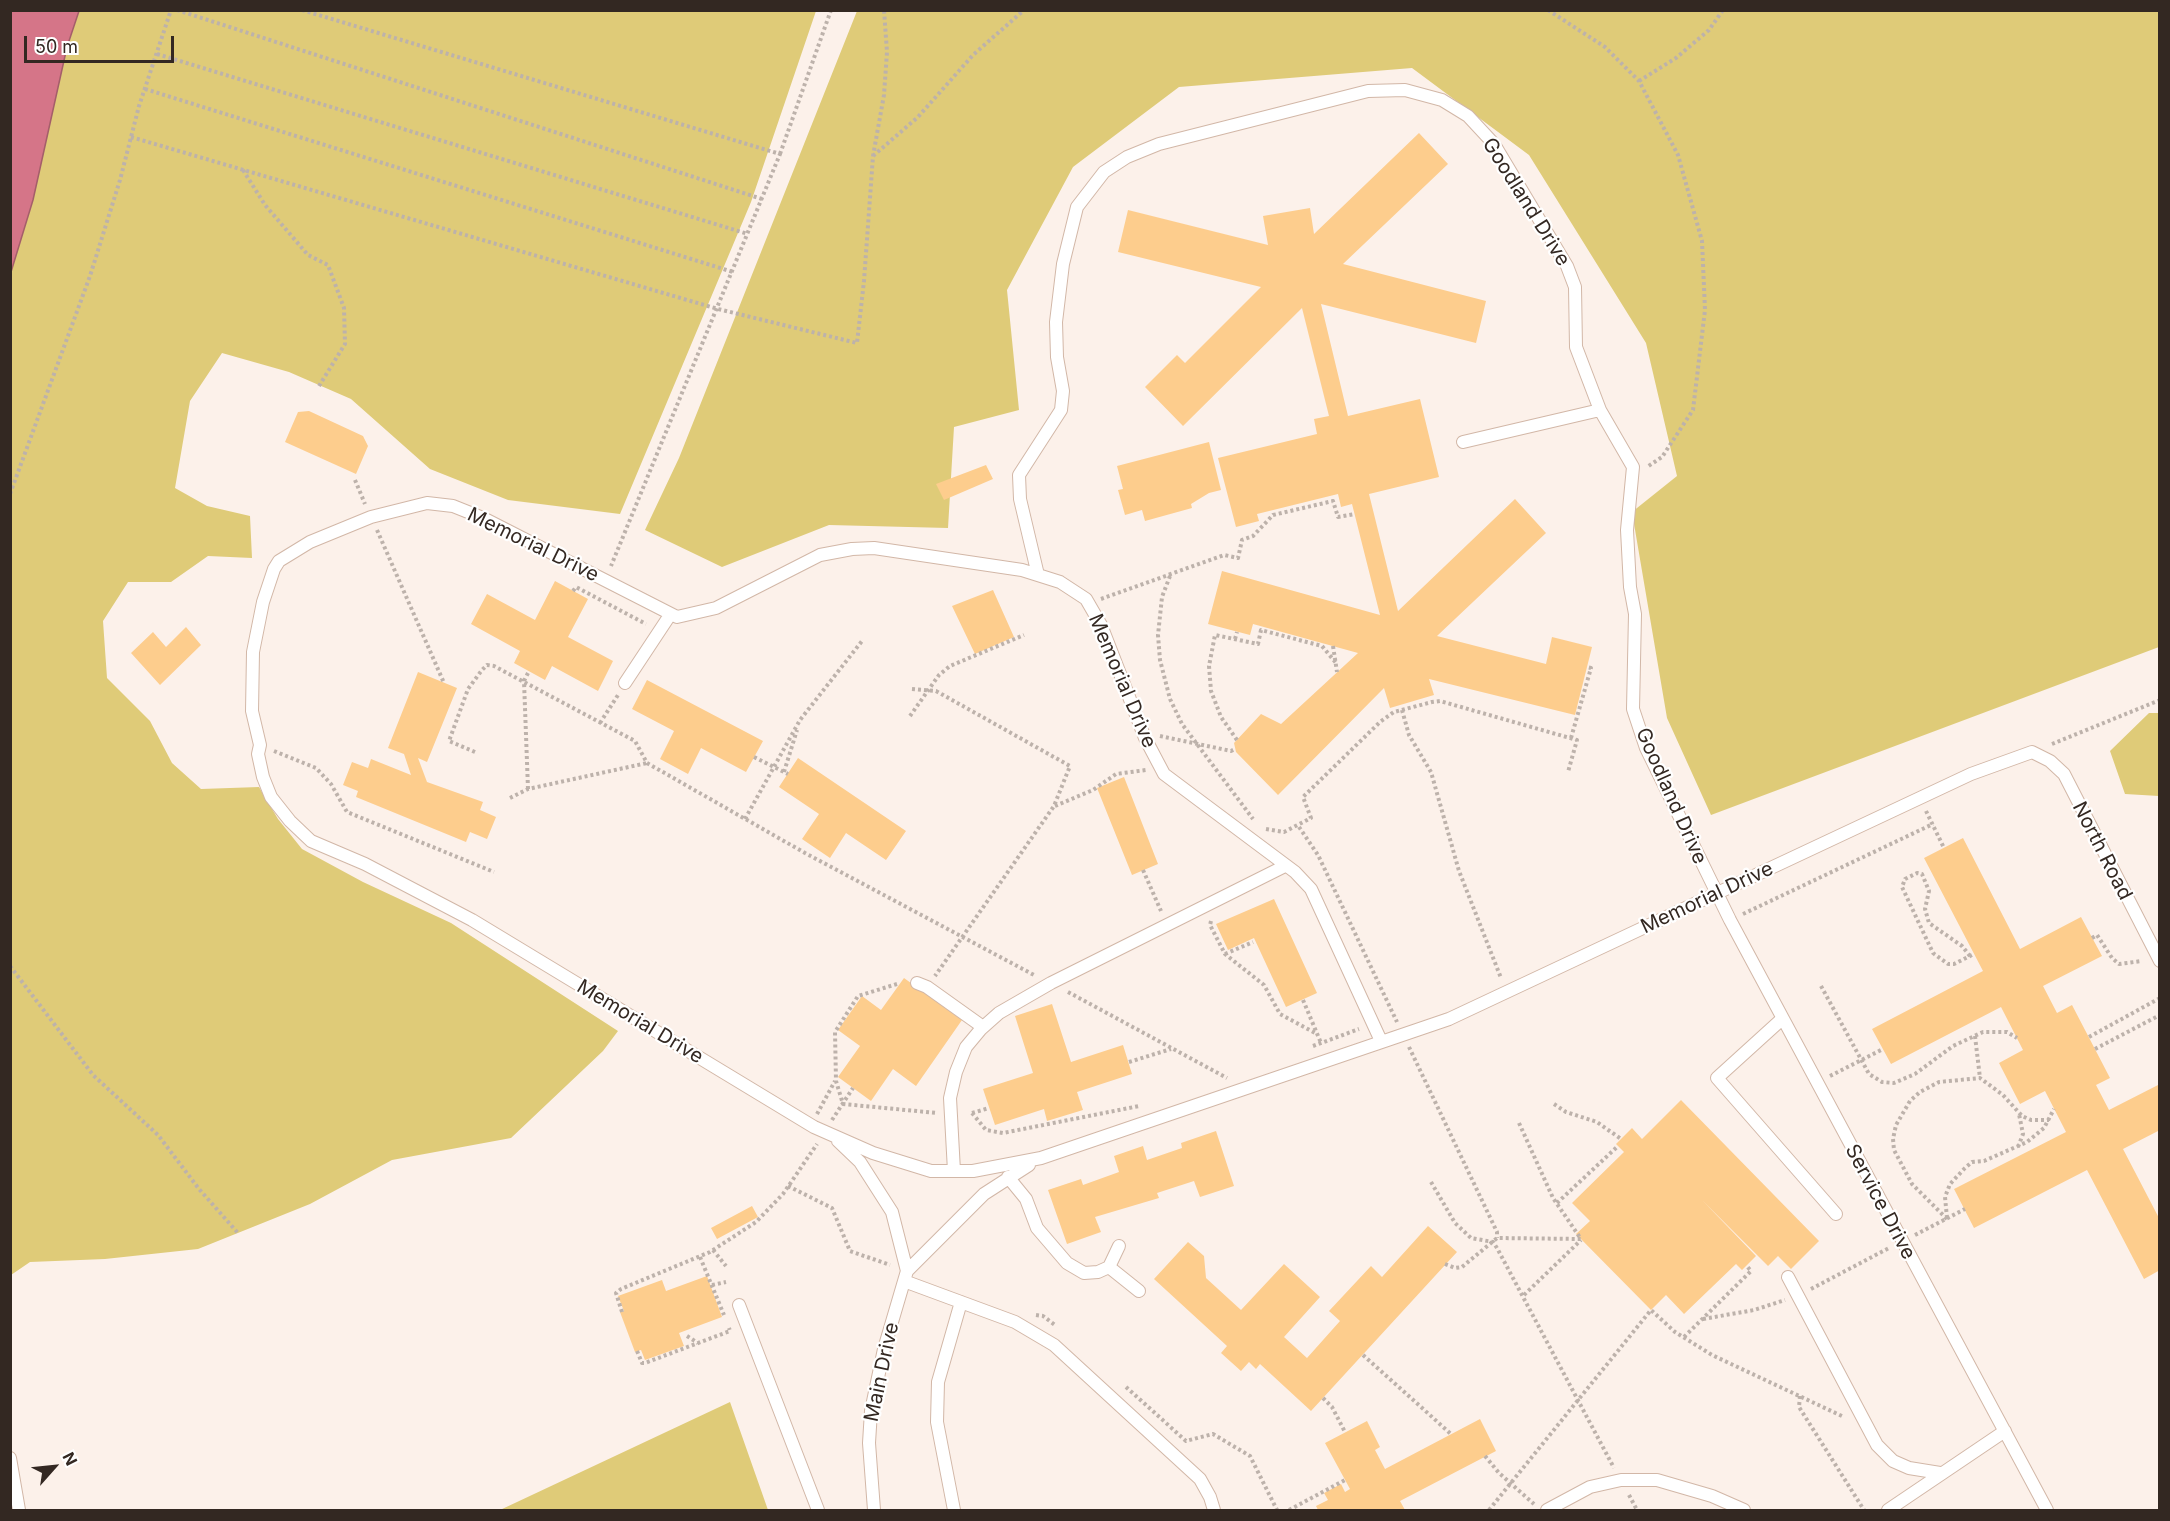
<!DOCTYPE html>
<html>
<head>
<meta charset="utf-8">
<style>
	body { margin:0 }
	#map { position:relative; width:2170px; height:1521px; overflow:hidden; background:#fcf1ea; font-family:Inter,sans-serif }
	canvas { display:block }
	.frame { position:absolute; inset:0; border:12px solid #332822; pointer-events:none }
	.north { position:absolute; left:24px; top:1437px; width:60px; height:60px; -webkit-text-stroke:4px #fff; paint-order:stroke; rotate:63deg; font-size:16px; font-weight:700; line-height:24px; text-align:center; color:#332822 }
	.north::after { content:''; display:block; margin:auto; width:21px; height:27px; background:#332822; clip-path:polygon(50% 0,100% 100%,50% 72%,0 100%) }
	.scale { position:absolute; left:24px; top:36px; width:150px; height:27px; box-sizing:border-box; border:3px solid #332822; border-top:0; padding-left:8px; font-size:18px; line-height:21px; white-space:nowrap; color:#332822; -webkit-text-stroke:4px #fff; paint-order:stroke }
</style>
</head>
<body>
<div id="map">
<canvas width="2170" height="1521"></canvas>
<div class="frame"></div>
<div class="north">N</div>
<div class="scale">50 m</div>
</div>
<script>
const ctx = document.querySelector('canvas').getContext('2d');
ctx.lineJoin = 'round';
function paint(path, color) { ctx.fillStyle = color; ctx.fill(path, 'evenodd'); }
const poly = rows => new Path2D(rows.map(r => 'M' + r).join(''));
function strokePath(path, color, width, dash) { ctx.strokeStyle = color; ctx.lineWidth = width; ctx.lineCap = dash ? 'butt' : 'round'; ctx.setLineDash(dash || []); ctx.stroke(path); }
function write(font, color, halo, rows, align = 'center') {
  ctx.font = font + ' Inter,sans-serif'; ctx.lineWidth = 4.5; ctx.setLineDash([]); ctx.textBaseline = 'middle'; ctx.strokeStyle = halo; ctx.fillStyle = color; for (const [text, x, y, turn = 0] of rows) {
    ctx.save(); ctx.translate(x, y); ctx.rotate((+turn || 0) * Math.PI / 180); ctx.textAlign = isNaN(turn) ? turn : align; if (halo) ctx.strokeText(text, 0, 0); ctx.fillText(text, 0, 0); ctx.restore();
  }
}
paint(poly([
	[79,11,816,11,751,202,620,514,508,500,430,469,351,399,289,372,222,353,190,401,175,488,207,506,250,516,252,558,208,556,171,582,128,582,103,621,107,678,150,721,172,763,201,789,259,787,278,819,302,849,363,882,451,923,618,1031,603,1051,511,1138,392,1160,310,1204,198,1249,105,1259,30,1262,11,1275,11,272,33,200,67,47],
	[857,11,2159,11,2159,647,1711,815,1667,718,1632,512,1677,476,1646,343,1529,155,1412,68,1179,87,1073,167,1007,290,1019,410,954,427,948,528,829,525,722,567,645,530,679,458],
	[2149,713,2159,713,2159,796,2125,794,2110,751],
	[730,1402,768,1510,500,1510]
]), '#dfcb78');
const water = poly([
	[11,10,79,11,67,47,33,200,11,272,11,10]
]);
paint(water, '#d57588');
strokePath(water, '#a45e69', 1.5);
paint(poly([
	[1419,133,1448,164,1343,264,1486,301,1476,343,1321,304,1348,416,1420,399,1439,477,1369,494,1398,611,1515,499,1546,533,1437,636,1546,664,1552,637,1592,647,1575,715,1429,679,1434,695,1390,708,1384,688,1278,795,1236,752,1234,743,1261,714,1281,724,1358,653,1253,624,1250,635,1208,624,1222,571,1380,615,1352,504,1341,507,1338,494,1257,514,1259,521,1236,527,1218,458,1317,434,1314,419,1329,416,1302,308,1183,426,1145,387,1177,355,1185,363,1261,287,1118,252,1128,210,1268,245,1263,216,1310,208,1314,234],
	[309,411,363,436,368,446,356,474,285,442,298,412],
	[1209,442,1221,490,1209,493,1191,504,1192,508,1145,521,1142,510,1125,515,1118,490,1123,489,1117,466],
	[986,465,993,479,944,500,936,484],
	[555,581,588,599,568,637,613,661,598,691,552,666,545,680,514,663,520,651,471,624,487,594,535,620],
	[993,590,1014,637,975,654,952,606],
	[186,627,201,645,160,685,131,653,153,632,166,647],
	[418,672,457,688,427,762,418,758,427,782,483,802,480,810,496,817,487,839,470,832,466,842,356,797,358,791,343,785,352,762,368,768,371,759,411,775,404,754,388,748],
	[647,680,763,741,746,772,701,748,688,774,660,759,674,731,632,709],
	[798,758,906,831,886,860,846,833,830,858,802,839,819,814,779,787],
	[1124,777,1158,864,1132,875,1097,788],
	[1963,838,2020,949,2081,917,2102,956,2043,986,2057,1013,2072,1005,2110,1078,2096,1085,2109,1110,2160,1084,2160,1130,2123,1149,2160,1220,2160,1270,2144,1279,2087,1170,1974,1228,1954,1189,2066,1132,2045,1091,2020,1104,1999,1063,2023,1050,2001,1007,1891,1064,1872,1029,1983,971,1924,858],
	[1274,899,1317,993,1286,1007,1254,938,1228,950,1216,924],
	[904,978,962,1020,916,1086,893,1069,871,1101,838,1077,860,1046,838,1030,862,996,881,1010],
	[1052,1004,1071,1062,1123,1045,1132,1074,1077,1092,1083,1110,1047,1121,1044,1109,995,1125,983,1089,1033,1073,1015,1016],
	[1681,1100,1819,1241,1791,1269,1778,1256,1768,1266,1702,1200,1756,1256,1742,1270,1736,1264,1684,1314,1666,1295,1651,1310,1576,1234,1590,1221,1572,1203,1624,1152,1616,1144,1632,1128,1642,1139],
	[1216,1131,1234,1186,1200,1197,1194,1181,1157,1193,1159,1198,1095,1217,1101,1232,1067,1244,1048,1190,1081,1179,1083,1185,1119,1172,1114,1156,1143,1146,1147,1160,1182,1148,1181,1143],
	[752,1206,758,1217,717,1239,711,1228],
	[1428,1226,1457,1252,1311,1411,1260,1364,1256,1369,1249,1362,1241,1371,1221,1353,1227,1346,1154,1279,1188,1242,1204,1256,1206,1278,1241,1310,1284,1264,1320,1297,1284,1337,1307,1358,1340,1321,1329,1311,1371,1266,1382,1277],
	[707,1276,722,1317,679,1333,684,1346,645,1360,641,1350,635,1352,620,1312,624,1311,618,1296,662,1280,666,1291],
	[1480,1419,1496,1451,1400,1501,1405,1510,1318,1510,1316,1506,1328,1500,1324,1493,1341,1484,1345,1492,1350,1489,1325,1443,1367,1421,1380,1447,1375,1450,1385,1469]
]), '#fdcd8d');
const lane = poly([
	[1463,442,1600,410],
	[1038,575,1020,499,1019,475,1061,410,1063,391,1057,357,1056,322,1063,264,1077,207,1104,172,1127,157,1159,144,1368,91,1405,90,1442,100,1468,116,1494,144,1567,266,1575,287,1576,347,1600,410,1633,467,1627,530,1630,587,1635,614,1633,709,1646,748,1730,920,2047,1510],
	[625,683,670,615],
	[917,983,927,987,983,1027],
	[1782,1019,1717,1078,1836,1214],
	[1381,1041,1311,889,1295,872,1164,774,1145,738,1101,625,1086,599,1060,582,1022,570,874,548,852,549,820,555,716,608,677,617,483,518,453,506,427,503,371,517,310,542,279,561,274,569,263,602,253,652,252,711,260,745,258,754,263,777,271,797,290,821,311,841,365,864,472,920,814,1127,873,1153,931,1171,973,1171,1041,1158,1449,1019,1971,774,2032,752,2050,761,2064,774,2160,961],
	[838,1141,860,1162,892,1212,907,1271],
	[954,1171,950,1098,956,1072,966,1047,981,1029,999,1013,1051,983,1285,866],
	[1008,1177,1026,1199,1037,1228,1067,1263,1084,1273,1098,1272,1109,1267,1119,1246],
	[1109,1267,1139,1291],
	[1788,1277,1877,1445,1893,1461,1909,1468,1940,1473],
	[904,1281,1015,1322,1054,1345,1200,1479,1210,1497,1214,1510],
	[739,1305,818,1510],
	[10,1458,19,1510],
	[874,1510,869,1443,871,1411,884,1349,907,1271,984,1194,1029,1165],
	[954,1510,937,1422,938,1382,961,1302],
	[1547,1510,1590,1487,1621,1480,1657,1480,1712,1496,1744,1510],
	[1888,1510,2005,1431]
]);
strokePath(lane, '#d2b7a7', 14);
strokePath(poly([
	[177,10,762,199],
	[302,10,780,154,611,566],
	[1548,10,1605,47,1639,81,1678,155,1702,241,1705,310,1693,410,1662,457,1647,467],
	[157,54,748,234],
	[1639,81,1676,58,1709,30,1723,10],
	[145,89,733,272],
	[131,137,718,309,857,343,864,281,873,156,884,95,887,52,884,10],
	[780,154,831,10],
	[873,156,918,117,973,55,1024,10],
	[243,170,265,205,308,255,328,265,344,308,345,344,319,386],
	[355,480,365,504],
	[10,494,90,276,120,180,139,106,171,10],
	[377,530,444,683],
	[1170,576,1162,597,1158,635,1160,660,1170,699,1182,724,1253,819],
	[573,591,576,587,646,624],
	[1101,599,1224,555,1238,558,1242,540,1253,536,1273,515,1333,501,1338,517,1355,514],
	[1235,639,1237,632],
	[1333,646,1337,672],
	[912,689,936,691,1070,766,1054,806,935,976],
	[1402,710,1409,735,1431,772,1459,871,1501,978],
	[910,716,939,675,950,666,1024,635],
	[600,723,618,695],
	[1160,736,1231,751,1235,749],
	[1571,738,1591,668,1587,667],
	[1237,740,1221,717,1211,691,1209,666,1215,635,1258,644,1261,630,1322,646,1336,663],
	[2052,744,2160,700],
	[274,751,316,768,331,784,347,812,494,872],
	[475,752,449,741,468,689,482,670,487,665,494,666,635,741,647,763,805,853,1034,975],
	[754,757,788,774],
	[784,772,797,730],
	[528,789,524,681,529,671],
	[510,798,528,789,647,763],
	[1055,806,1093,790,1116,774,1146,770],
	[1926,811,1944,848],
	[745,819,800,720,862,641],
	[1299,827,1318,855,1397,1022],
	[1266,829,1284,832,1311,818,1303,797,1380,722,1394,712,1432,702,1440,701,1577,740,1568,772],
	[1143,870,1161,911],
	[1743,914,1933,824],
	[1211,921,1210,925,1225,954,1264,985,1280,1014,1317,1034],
	[2092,938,2097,935,2112,958,2119,964,2142,961],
	[1225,954,1253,942],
	[1970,956,1962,946,1929,923,1925,909,1929,891,1922,874,1917,873,1905,879,1902,887,1933,953,1948,964,1954,964,1974,954],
	[10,966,93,1075,158,1135,199,1189,238,1233],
	[897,984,858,996,835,1032,836,1081,843,1104,937,1113],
	[1821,986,1869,1074,1882,1082,1894,1083,1915,1074,1953,1046,1983,1032,2007,1032,2017,1038],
	[1068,992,1227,1078],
	[1303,1000,1321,1043],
	[1975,1036,1980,1078],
	[2089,1037,2160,998],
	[1313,1046,1359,1029],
	[1409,1047,1497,1232,1497,1238],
	[2095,1049,2160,1015],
	[1129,1062,1171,1049],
	[1830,1076,1883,1049],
	[1554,1104,1566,1112,1597,1122,1621,1139],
	[972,1113,986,1130,1003,1133,1139,1106],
	[972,1113,989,1108],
	[817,1114,835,1081],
	[832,1120,853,1088],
	[1519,1123,1553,1198,1581,1239],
	[2018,1147,2023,1134,2019,1114],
	[1431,1182,1455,1223,1471,1238,1493,1242,1497,1248,1614,1468],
	[788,1186,832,1208,850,1251,890,1265],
	[1557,1203,1618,1146],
	[1947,1218,1945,1197,1950,1184,1964,1169,1972,1162,1984,1161,2027,1142,2044,1128,2054,1109],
	[1947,1219,1912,1184,1894,1150,1893,1139,1896,1125,1910,1101,1920,1092,1939,1082,1980,1078,2003,1095,2022,1116,2031,1120,2049,1120],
	[1915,1235,1965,1209],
	[713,1250,726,1266],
	[700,1257,724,1315],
	[1445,1264,1455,1268,1462,1267,1497,1238,1582,1239],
	[712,1285,726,1282],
	[1811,1289,1889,1248],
	[1524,1295,1581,1240],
	[622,1312,616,1293,621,1289,710,1252,756,1222,783,1194,817,1144],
	[1036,1315,1043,1316,1055,1325],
	[1703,1319,1754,1310,1785,1300],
	[687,1336,698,1343],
	[1684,1337,1751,1271,1746,1265],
	[637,1351,642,1363,645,1363,730,1331,729,1328],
	[1363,1355,1451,1434],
	[1126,1387,1186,1441,1213,1434,1250,1456,1277,1510],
	[1800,1396,1799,1407,1864,1510],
	[1323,1398,1332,1407,1345,1432],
	[1485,1456,1499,1473,1534,1504],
	[1629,1495,1637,1510],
	[1289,1510,1345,1480],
	[1489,1510,1651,1310,1675,1332,1712,1355,1844,1417]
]), '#bdb2ab', 4, [3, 3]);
strokePath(lane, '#fff', 12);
write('20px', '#332822', '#fff', [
	["Goodland Drive",1526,202,58],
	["Memorial Drive",533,545,26],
	["Memorial Drive",1122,681,67],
	["Goodland Drive",1671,796,66],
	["North Road",2102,851,63],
	["Memorial Drive",1707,898,-25],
	["Memorial Drive",640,1022,31],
	["Service Drive",1880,1202,62],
	["Main Drive",882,1372,-78]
]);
</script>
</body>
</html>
